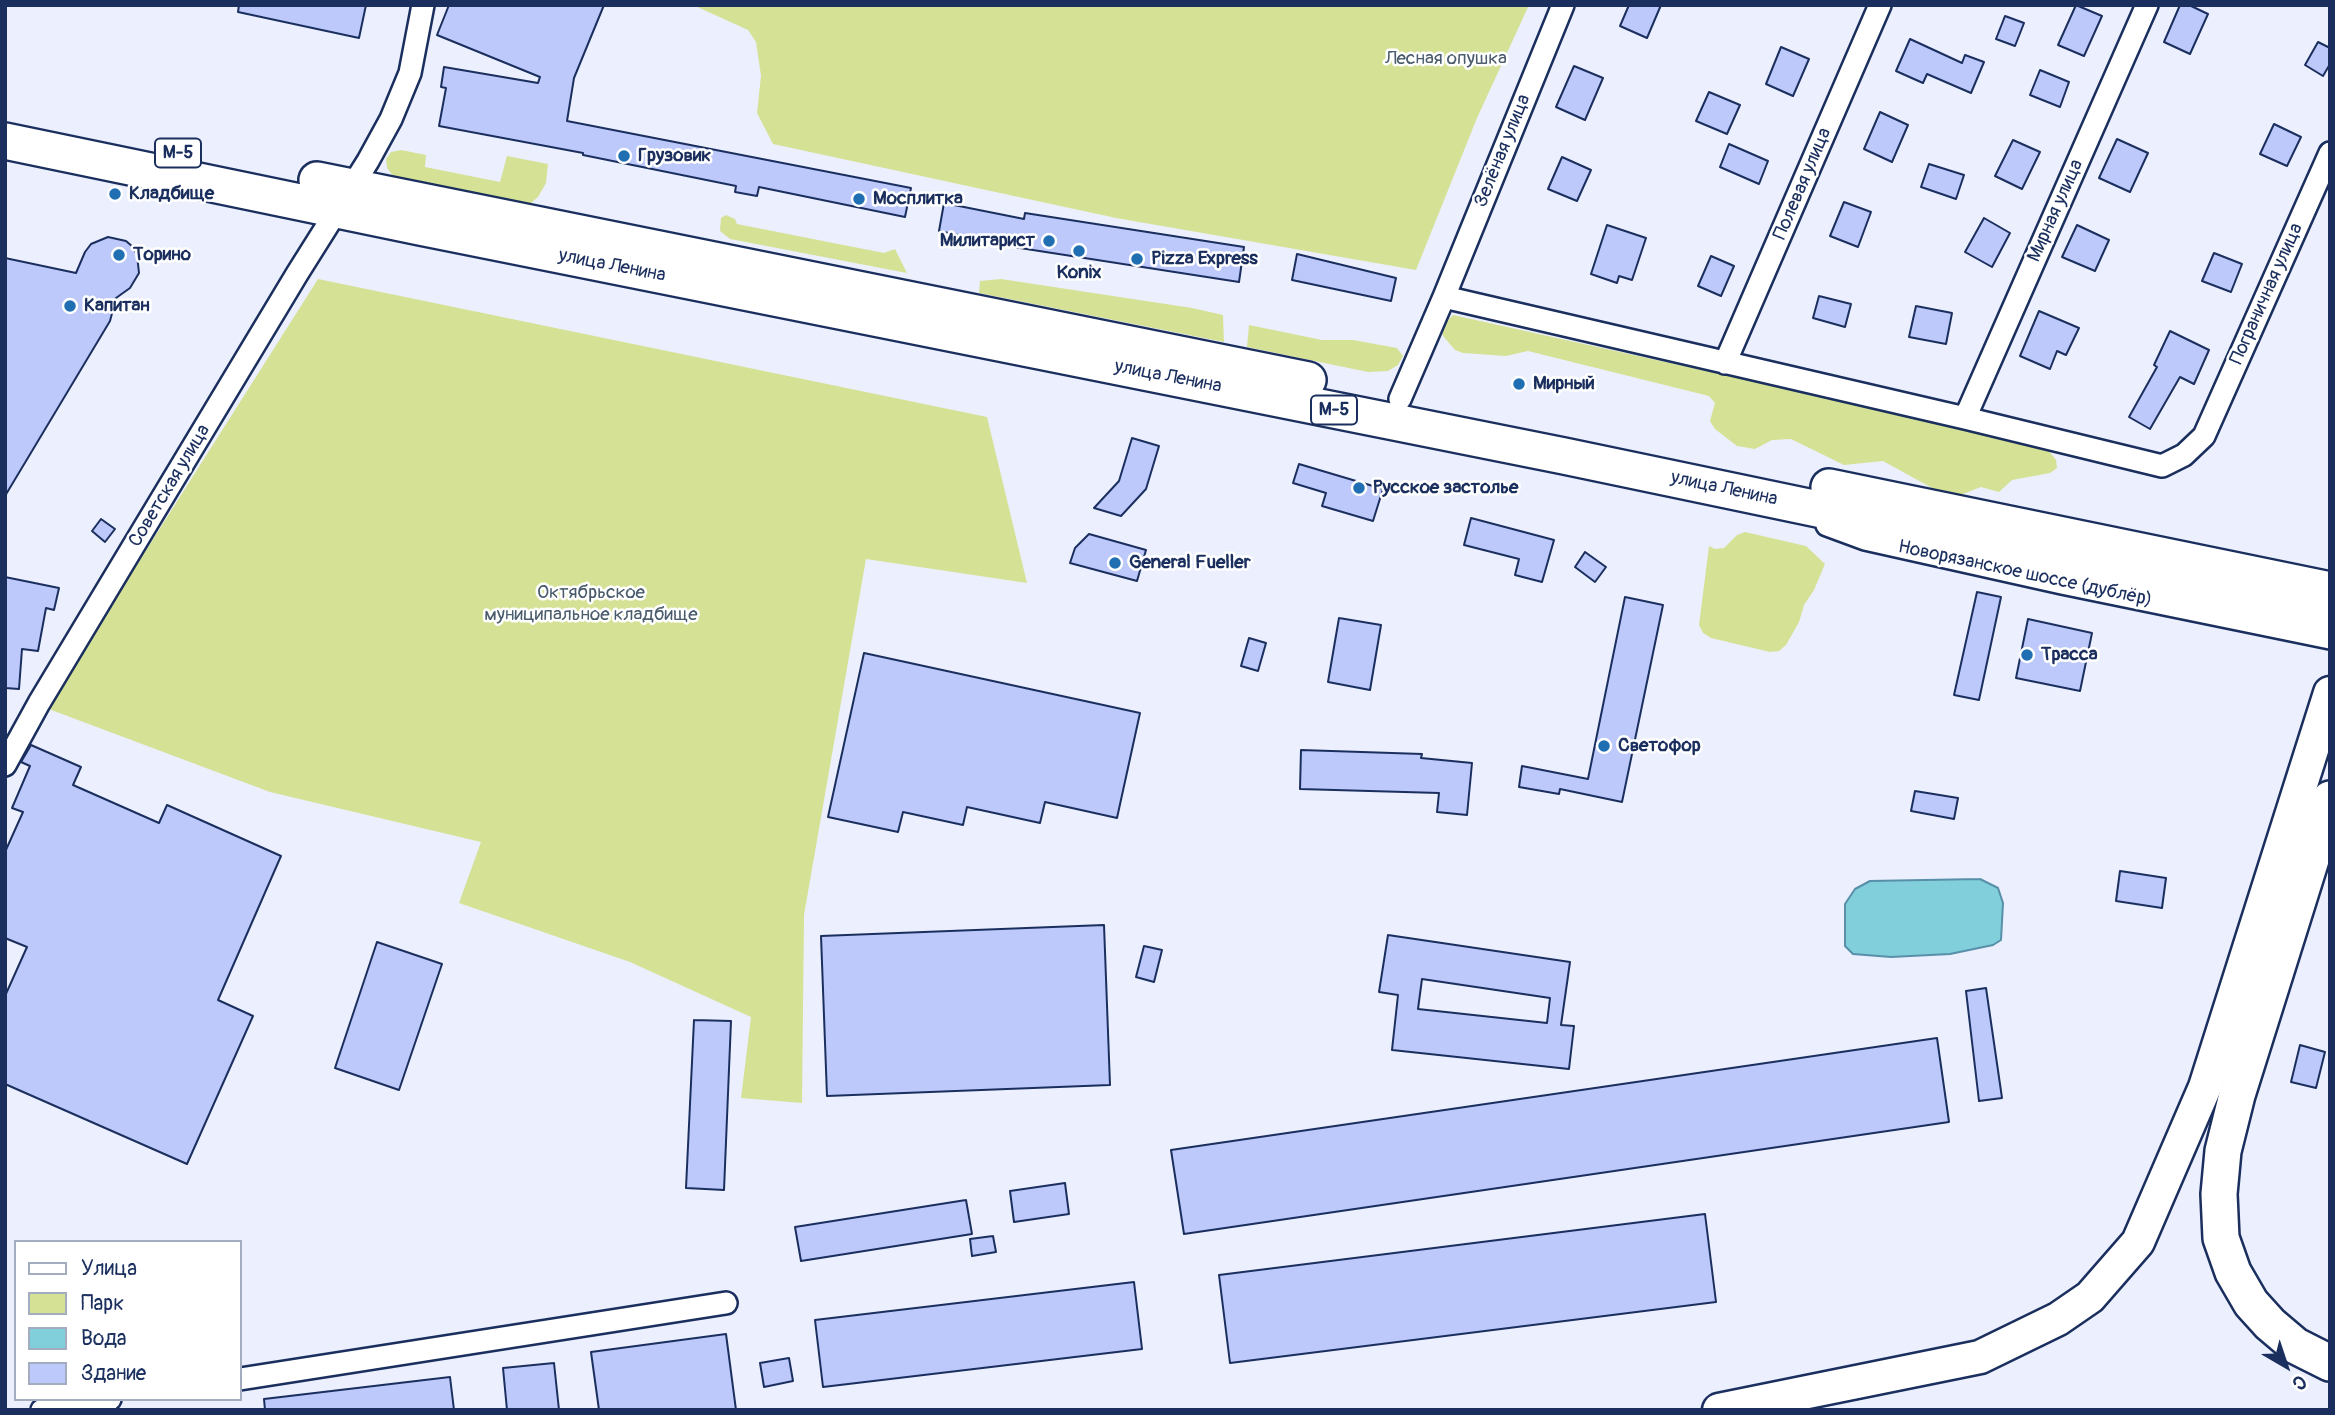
<!DOCTYPE html>
<html>
<head>
<meta charset="utf-8">
<style>
	body { margin:0 }
	#map { position:relative; width:2335px; height:1415px; overflow:hidden; background:#ebeffe; font-family:Pangolin,sans-serif }
	canvas { display:block }
	.frame { position:absolute; inset:0; border:7px solid #1b2f5e; pointer-events:none }
	.legend { position:absolute; left:14px; top:1240px; width:228px; height:161px; box-sizing:border-box; background:#fff; border:2px solid #a4acbf; margin:0; padding:9px 12px; list-style:none; font-size:21px; color:#1b2f5e }
	.legend li { display:flex; align-items:center; gap:14px; height:35px }
	.legend b { width:35px; border:2px solid #a4acbf }
	.north { position:absolute; left:2251px; top:1331px; width:70px; height:70px; -webkit-text-stroke:5px #fff; paint-order:stroke; rotate:141deg; font-size:19px; font-weight:700; line-height:28px; text-align:center; color:#1b2f5e }
	.north::after { content:''; display:block; margin:auto; width:24px; height:32px; background:#1b2f5e; clip-path:polygon(50% 0,100% 100%,50% 72%,0 100%) }
</style>
</head>
<body>
<div id="map">
<canvas width="2335" height="1415"></canvas>
<div class="frame"></div>
<ul class="legend">
<li><b style="height:9px;background:#fff"></b>Улица</li>
<li><b style="height:19px;background:#d5e295"></b>Парк</li>
<li><b style="height:19px;background:#80cfdb"></b>Вода</li>
<li><b style="height:19px;background:#bdc9fa"></b>Здание</li>
</ul>
<div class="north">С</div>
</div>
<script>
const ctx = document.querySelector('canvas').getContext('2d');
ctx.lineJoin = 'round';
function paint(path, color) { ctx.fillStyle = color; ctx.fill(path, 'evenodd'); }
const poly = rows => new Path2D(rows.map(r => 'M' + r).join(''));
function strokePath(path, color, width, dash) { ctx.strokeStyle = color; ctx.lineWidth = width; ctx.lineCap = dash ? 'butt' : 'round'; ctx.setLineDash(dash || []); ctx.stroke(path); }
function write(font, color, halo, rows, align = 'center') {
  ctx.font = font + ' Pangolin,sans-serif'; ctx.lineWidth = 5; ctx.setLineDash([]); ctx.textBaseline = 'middle'; ctx.strokeStyle = halo; ctx.fillStyle = color; for (const [text, x, y, turn = 0] of rows) {
    ctx.save(); ctx.translate(x, y); ctx.rotate((+turn || 0) * Math.PI / 180); ctx.textAlign = isNaN(turn) ? turn : align; if (halo) ctx.strokeText(text, 0, 0); ctx.fillText(text, 0, 0); ctx.restore();
  }
}
paint(poly([
	[693,5,1529,5,1477,118,1416,270,1116,218,773,144,757,113,761,76,756,42,748,30],
	[401,150,426,155,425,167,500,182,507,156,548,164,546,183,538,197,530,204,517,205,406,184,394,177,387,168,386,159,391,152],
	[726,215,735,219,737,224,884,253,895,249,907,273,730,239,720,231,721,218],
	[318,279,987,417,1027,583,866,559,804,915,802,1103,741,1098,751,1017,630,962,459,903,481,842,270,792,46,708],
	[1001,279,1192,308,1223,315,1224,342,979,293,980,281],
	[1453,315,2045,446,2056,460,2057,468,2050,473,2012,480,1999,492,1981,487,1963,494,1943,494,1883,461,1844,465,1791,439,1772,440,1755,449,1737,446,1715,429,1710,421,1715,403,1709,396,1528,351,1506,356,1463,353,1455,350,1443,336,1441,327],
	[1249,325,1322,340,1353,340,1397,348,1403,356,1398,365,1388,371,1368,372,1247,347],
	[1745,532,1806,546,1825,564,1814,590,1804,605,1799,622,1786,645,1779,651,1770,652,1711,638,1703,633,1699,625,1709,546,1715,549,1724,548,1737,535]
]), '#d5e295');
const water = poly([
	[1980,879,1998,888,2003,903,2001,940,1993,945,1950,954,1891,957,1853,954,1845,946,1845,904,1855,889,1870,881,1980,879]
]);
paint(water, '#80cfdb');
strokePath(water, '#588fa9', 2);
const building = poly([
	[239,5,366,5,359,38,238,12,239,5],
	[449,5,604,5,574,78,567,121,911,188,905,217,759,187,757,196,735,192,736,186,583,155,583,153,439,126,446,88,441,87,444,67,538,83,540,77,437,35,449,5],
	[1629,5,1661,5,1647,38,1620,26,1629,5],
	[2076,5,2102,16,2084,56,2058,45,2076,5],
	[2180,5,2189,5,2208,14,2190,54,2164,42,2180,5],
	[2005,16,2024,23,2015,46,1996,39,2005,16],
	[1910,39,1962,63,1965,55,1984,62,1971,93,1927,74,1923,83,1896,71,1910,39],
	[2318,42,2330,48,2330,64,2323,76,2305,65,2318,42],
	[1781,47,1809,59,1793,96,1766,84,1781,47],
	[1574,66,1603,78,1585,120,1556,107,1574,66],
	[2040,70,2069,82,2060,107,2030,95,2040,70],
	[1709,92,1740,105,1727,134,1696,121,1709,92],
	[1880,112,1908,125,1892,162,1864,149,1880,112],
	[2274,124,2301,137,2287,166,2260,154,2274,124],
	[2117,139,2148,153,2130,192,2099,178,2117,139],
	[2013,140,2040,152,2022,189,1995,176,2013,140],
	[1729,144,1768,161,1759,184,1720,167,1729,144],
	[1562,157,1591,170,1577,201,1548,189,1562,157],
	[1929,164,1964,175,1956,199,1921,187,1929,164],
	[1844,202,1871,212,1858,247,1830,236,1844,202],
	[944,203,1024,219,1025,213,1244,247,1239,282,1020,248,939,231,944,203],
	[1984,218,2010,233,1992,267,1965,252,1984,218],
	[1607,225,1646,238,1632,280,1619,276,1617,283,1591,274,1607,225],
	[2077,225,2109,240,2095,271,2062,257,2077,225],
	[108,237,126,241,133,247,137,255,139,273,130,288,116,298,110,321,5,496,5,258,76,273,85,252,91,244,108,237],
	[2214,253,2242,264,2231,292,2202,281,2214,253],
	[1297,254,1396,278,1391,301,1292,280,1297,254],
	[1711,256,1734,266,1721,296,1698,286,1711,256],
	[1819,296,1851,304,1845,327,1813,318,1819,296],
	[1916,306,1952,313,1946,344,1909,337,1916,306],
	[2039,311,2079,328,2066,355,2057,351,2050,369,2020,356,2039,311],
	[2170,331,2209,350,2194,384,2180,377,2150,429,2129,417,2157,367,2154,365,2170,331],
	[1132,438,1159,446,1146,489,1121,516,1094,508,1119,481,1132,438],
	[1299,464,1383,489,1373,521,1322,506,1326,493,1293,483,1299,464],
	[1471,518,1554,540,1542,582,1515,575,1519,559,1464,545,1471,518],
	[101,519,115,529,105,542,92,531,101,519],
	[1089,534,1146,550,1137,581,1070,563,1075,548,1089,534],
	[1585,552,1606,567,1595,582,1575,567,1585,552],
	[5,577,59,588,54,610,46,608,38,651,22,649,19,689,5,688,5,577],
	[1977,592,2001,597,1979,700,1954,695,1977,592],
	[1625,597,1663,605,1622,802,1560,789,1559,794,1519,787,1522,766,1588,779,1625,597],
	[1339,618,1381,625,1370,690,1328,682,1339,618],
	[2028,619,2092,633,2080,691,2016,678,2028,619],
	[1249,638,1266,643,1258,671,1241,666,1249,638],
	[864,653,1140,713,1117,818,1045,802,1040,823,967,807,963,825,903,812,898,832,828,817,864,653],
	[31,745,81,767,73,785,159,823,167,805,281,856,218,1000,253,1016,187,1164,5,1084,5,996,27,947,5,938,5,852,23,812,12,808,30,766,21,762,31,745],
	[1301,750,1422,754,1421,758,1472,763,1467,815,1437,812,1439,793,1300,789,1301,750],
	[1915,791,1958,798,1954,819,1911,811,1915,791],
	[2120,871,2166,878,2162,908,2116,901,2120,871],
	[1104,925,1110,1085,827,1096,821,936,1104,925],
	[1388,935,1570,962,1561,1025,1574,1026,1569,1069,1392,1050,1398,995,1379,992,1388,935],
	[1422,979,1550,998,1547,1023,1418,1009,1422,979],
	[377,942,442,964,399,1090,335,1068,377,942],
	[1144,946,1162,950,1154,982,1136,977,1144,946],
	[1986,988,2002,1098,1979,1101,1966,991,1986,988],
	[694,1020,731,1021,724,1190,686,1188,694,1020],
	[1937,1038,1949,1122,1184,1234,1171,1150,1937,1038],
	[2300,1045,2325,1052,2316,1088,2291,1082,2300,1045],
	[1065,1183,1069,1214,1014,1222,1010,1191,1065,1183],
	[966,1200,972,1234,801,1261,795,1227,966,1200],
	[1705,1214,1716,1302,1230,1363,1219,1275,1705,1214],
	[993,1236,996,1252,972,1256,970,1239,993,1236],
	[1134,1282,1142,1349,823,1387,815,1320,1134,1282],
	[726,1334,736,1410,599,1410,591,1352,726,1334],
	[789,1358,793,1381,764,1387,760,1363,789,1358],
	[554,1363,559,1410,507,1410,503,1368,554,1363],
	[450,1377,454,1410,265,1410,264,1399,450,1377]
]);
paint(building, '#bdc9fa');
strokePath(building, '#1b2f5e', 2);
const minor = poly([
	[1444,297,1563,5],
	[1725,363,1880,5],
	[1400,399,1444,297,1965,418,2162,466,2184,455,2204,436,2330,153],
	[1965,418,2147,5],
	[1827,525,1865,539,2062,583,2330,638],
	[5,765,39,703,297,274,368,161,391,119,410,73,423,5],
	[240,1379,726,1303],
	[42,1410,110,1399]
]);
const secondary = poly([
	[1719,1410,1980,1357,2058,1319,2090,1297,2138,1242,2205,1087,2330,693]
]);
const primary = poly([
	[5,141,420,227,1564,456,2330,616],
	[317,180,1308,380],
	[1829,487,2330,590],
	[2330,799,2237,1095,2223,1151,2219,1194,2221,1238,2233,1272,2251,1303,2270,1324,2296,1346,2330,1363]
]);
strokePath(minor, '#1b2f5e', 26);
strokePath(secondary, '#1b2f5e', 37);
strokePath(primary, '#1b2f5e', 40);
strokePath(minor, '#fff', 21);
strokePath(secondary, '#fff', 32);
strokePath(primary, '#fff', 35);
for (const [x, y, r, color] of [
	[624,156,7,"#1f6fb2"],
	[115,194,7,"#1f6fb2"],
	[859,199,7,"#1f6fb2"],
	[1049,241,7,"#1f6fb2"],
	[1079,251,7,"#1f6fb2"],
	[119,255,7,"#1f6fb2"],
	[1137,259,7,"#1f6fb2"],
	[70,306,7,"#1f6fb2"],
	[1519,384,7,"#1f6fb2"],
	[1359,488,7,"#1f6fb2"],
	[1115,563,7,"#1f6fb2"],
	[2027,655,7,"#1f6fb2"],
	[1604,746,7,"#1f6fb2"]
]) { const dot = new Path2D(); dot.arc(x, y, r, 0, 2 * Math.PI); ctx.fillStyle = color; ctx.fill(dot); strokePath(dot, '#fff', 2.5); }
for (const [x, y, w] of [
	[178,153,46],
	[1334,410,46]
]) { const box = new Path2D(); box.roundRect(x - w / 2, y - 14.5, w, 29, 5); ctx.fillStyle = '#fff'; ctx.fill(box); strokePath(box, '#1b2f5e', 2); }
write('bold 18px', '#1b2f5e', null, [
	["М-5",178,153],
	["М-5",1334,410]
]);
write('19px', '#4a5c6c', '#fff', [
	["Лесная опушка",1446,59],
	["Октябрьское",591,593],
	["муниципальное кладбище",591,615]
]);
write('19px', '#1b2f5e', '#fff', [
	["Зелёная улица",1503,151,-68],
	["Полевая улица",1803,184,-67],
	["Мирная улица",2056,211,-66],
	["улица Ленина",612,266,11],
	["Пограничная улица",2267,294,-66],
	["улица Ленина",1168,377,11],
	["Советская улица",170,486,-59],
	["улица Ленина",1724,489,12],
	["Новорязанское шоссе (дублёр)",2025,574,12]
]);
write('bold 19px', '#1b2f5e', '#fff', [
	["Грузовик",638,156],
	["Кладбище",129,194],
	["Мосплитка",873,199],
	["Милитарист",1035,241,"right"],
	["Торино",133,255],
	["Pizza Express",1151,259],
	["Konix",1079,273,"center"],
	["Капитан",84,306],
	["Мирный",1533,384],
	["Русское застолье",1373,488],
	["General Fueller",1129,563],
	["Трасса",2041,655],
	["Светофор",1618,746]
], 'left');
</script>
</body>
</html>
